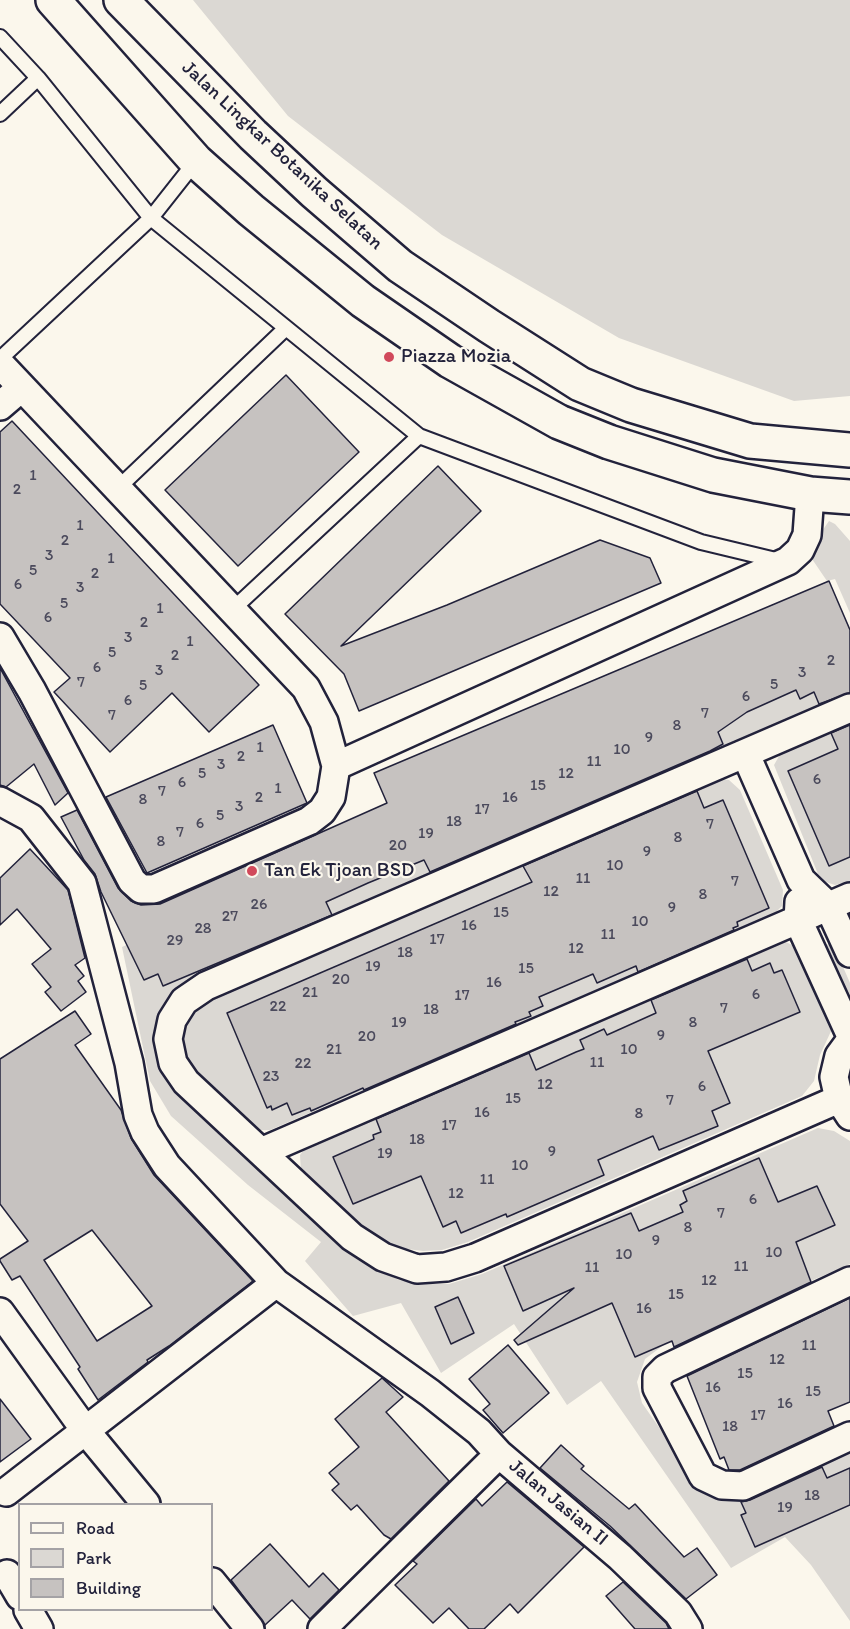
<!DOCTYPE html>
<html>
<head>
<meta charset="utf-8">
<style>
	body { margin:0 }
	#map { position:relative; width:850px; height:1629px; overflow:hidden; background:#fbf7ec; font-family:Itim,sans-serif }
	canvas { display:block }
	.legend { position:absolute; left:18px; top:1503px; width:195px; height:108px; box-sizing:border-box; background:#fbf7ec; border:2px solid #a4a2a5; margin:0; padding:8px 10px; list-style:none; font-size:18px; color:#22223b }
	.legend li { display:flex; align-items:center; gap:12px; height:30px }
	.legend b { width:30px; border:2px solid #a4a2a5 }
</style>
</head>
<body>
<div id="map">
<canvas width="850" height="1629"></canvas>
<ul class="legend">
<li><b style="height:8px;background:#fbf7ec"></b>Road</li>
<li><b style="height:16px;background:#dbd8d3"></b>Park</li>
<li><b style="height:16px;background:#c6c2c0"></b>Building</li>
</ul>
</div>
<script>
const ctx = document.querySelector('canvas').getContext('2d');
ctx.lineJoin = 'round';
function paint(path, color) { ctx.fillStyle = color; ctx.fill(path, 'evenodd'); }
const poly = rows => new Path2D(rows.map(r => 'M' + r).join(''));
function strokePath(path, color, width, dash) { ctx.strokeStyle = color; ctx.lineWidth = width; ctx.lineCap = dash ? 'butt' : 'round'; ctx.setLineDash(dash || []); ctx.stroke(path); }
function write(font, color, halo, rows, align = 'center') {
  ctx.font = font + ' Itim,sans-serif'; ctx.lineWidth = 4.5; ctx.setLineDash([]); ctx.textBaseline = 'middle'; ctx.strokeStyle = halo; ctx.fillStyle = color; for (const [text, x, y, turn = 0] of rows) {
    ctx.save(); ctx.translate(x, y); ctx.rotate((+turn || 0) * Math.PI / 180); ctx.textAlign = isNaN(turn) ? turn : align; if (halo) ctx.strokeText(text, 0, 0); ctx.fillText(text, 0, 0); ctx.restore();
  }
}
paint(poly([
	[193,0,850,0,850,396,794,401,619,338,442,235,288,116],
	[829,521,835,524,850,541,850,613,835,579,827,581,812,559,820,534],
	[850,628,850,695,201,975,158,1030,355,1255,376,1269,399,1280,421,1284,449,1284,482,1274,818,1128,834,1131,850,1141,850,1264,665,1344,645,1359,637,1382,642,1403,698,1483,850,1447,850,1621,811,1565,785,1537,731,1568,601,1381,567,1405,514,1324,441,1373,401,1303,353,1316,305,1261,321,1242,248,1185,171,1116,150,1081,122,947],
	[850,721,850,881,835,885,826,882,818,874,774,765,782,751],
	[718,779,729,780,740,790,783,890,782,906,774,914,270,1130,257,1130,192,1071,182,1052,181,1033,188,1016,203,1001],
	[786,942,796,947,832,1029,820,1055,814,1081,802,1096,468,1242,442,1250,423,1251,399,1248,369,1234,301,1171,300,1155,308,1144,778,943],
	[829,943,834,946,850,983,850,1007,824,948]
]), '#dbd8d3');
const building = poly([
	[286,375,359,452,238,566,165,490,286,375],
	[12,421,259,685,209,732,172,693,110,752,54,692,70,678,0,604,0,432,12,421],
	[438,466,481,511,341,646,447,605,600,540,650,558,661,583,359,711,344,674,285,614,438,466],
	[829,581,850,630,850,693,819,704,814,692,800,699,796,690,747,712,718,732,723,744,710,751,430,872,424,860,368,883,326,902,332,915,163,986,158,974,144,980,101,892,95,874,84,860,61,817,77,810,118,888,131,901,141,905,160,904,387,803,374,773,829,581],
	[0,668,68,793,55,805,34,764,6,787,0,785,0,668],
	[273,725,307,803,147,873,106,797,273,725],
	[850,725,850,857,829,866,788,771,838,749,831,733,850,725],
	[697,791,704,808,723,800,769,908,737,922,738,926,733,928,734,930,638,972,636,966,597,983,593,974,539,997,543,1006,529,1012,531,1016,515,1022,516,1024,364,1090,363,1088,311,1111,310,1108,292,1115,287,1103,272,1110,271,1106,267,1108,227,1013,532,882,523,866,697,791],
	[30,849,68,890,85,958,75,965,84,976,78,981,86,992,61,1011,45,992,51,987,32,964,51,949,17,909,0,925,0,878,30,849],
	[747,959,752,971,770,963,774,973,782,970,800,1012,708,1051,730,1103,712,1111,718,1126,659,1150,653,1136,598,1160,604,1175,507,1217,506,1214,461,1233,456,1221,443,1227,421,1176,353,1204,333,1157,374,1139,373,1135,381,1132,376,1119,529,1053,536,1070,576,1052,584,1049,580,1040,604,1029,607,1035,656,1013,651,1000,747,959],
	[75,1011,91,1034,75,1045,121,1110,131,1138,154,1175,253,1281,169,1346,147,1360,148,1362,98,1400,78,1369,80,1367,20,1276,12,1280,0,1261,0,1259,28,1241,0,1204,0,1059,75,1011],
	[92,1230,152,1306,97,1341,44,1260,92,1230],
	[759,1158,778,1202,817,1186,835,1225,796,1242,811,1282,674,1347,672,1341,635,1357,612,1303,518,1345,514,1340,574,1288,523,1311,504,1266,631,1213,639,1231,683,1212,680,1205,687,1201,683,1191,759,1158],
	[458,1297,474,1333,451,1344,435,1307,458,1297],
	[850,1298,850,1402,828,1411,834,1426,740,1470,729,1470,724,1457,720,1459,687,1376,850,1298],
	[508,1345,549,1393,503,1433,483,1410,490,1404,469,1379,508,1345],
	[382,1378,403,1397,386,1412,449,1481,391,1539,384,1535,357,1505,351,1510,332,1490,339,1484,329,1473,359,1447,335,1419,382,1378],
	[0,1399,31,1439,0,1462,0,1399],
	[561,1445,584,1466,581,1469,629,1509,635,1504,684,1557,697,1548,717,1575,686,1599,610,1526,540,1468,561,1445],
	[822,1467,827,1478,850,1468,850,1505,755,1547,741,1515,746,1513,741,1502,750,1500,822,1467],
	[507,1482,584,1547,518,1613,510,1604,484,1629,469,1629,449,1608,433,1623,395,1585,417,1564,413,1561,476,1499,482,1506,507,1482],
	[270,1544,309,1587,323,1573,339,1590,310,1619,292,1600,265,1625,231,1580,270,1544],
	[623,1582,666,1623,669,1629,635,1629,606,1596,623,1582]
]);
paint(building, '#c6c2c0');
strokePath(building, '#22223b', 1.5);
const service = poly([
	[0,37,38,78,151,218,419,436,701,542,780,561],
	[0,114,38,78],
	[0,359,151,218,196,161],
	[117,489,286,328],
	[232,610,419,436]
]);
const minor = poly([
	[0,364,306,688,324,722,336,766,331,797,322,811,309,821,154,889,141,889,132,881,32,691,0,637],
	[0,406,21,388],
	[746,755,801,880,829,907,850,953],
	[336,766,788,561,800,550,807,535,810,494],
	[0,801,31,818,82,883,129,1063,138,1115,145,1132,167,1166,276,1283,430,1393,479,1432,499,1454],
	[799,902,798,920,850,1034],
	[850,1041,839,1056,834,1077,839,1099,850,1116],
	[839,1099,475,1258,446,1267,417,1269,383,1257,352,1237,186,1082,173,1063,168,1039,172,1020,184,1001,206,986,850,708],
	[261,1152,850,897],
	[850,1281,665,1369,657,1377,657,1388,703,1476,722,1485,743,1486,850,1436],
	[0,1312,85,1430,146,1504],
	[6,1492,276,1283],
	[7,1574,20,1596],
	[212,1582,250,1629],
	[28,1610,39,1629],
	[322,1629,499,1454,620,1557,678,1613,688,1629]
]);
const tertiary = poly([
	[53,0,196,161,251,210,363,301,450,361,559,422,609,442,713,475,810,494,850,497],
	[121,0,253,135,314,192,400,266,489,326,580,384,631,405,750,441,850,450]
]);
strokePath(service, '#22223b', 18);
strokePath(minor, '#22223b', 32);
strokePath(tertiary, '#22223b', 38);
strokePath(service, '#fbf7ec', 14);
strokePath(minor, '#fbf7ec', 27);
strokePath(tertiary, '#fbf7ec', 33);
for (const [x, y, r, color] of [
	[389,357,6,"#d1495b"],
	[252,871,6,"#d1495b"]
]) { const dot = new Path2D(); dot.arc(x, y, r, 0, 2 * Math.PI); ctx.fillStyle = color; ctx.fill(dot); strokePath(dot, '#fbf7ec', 2); }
write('16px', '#4b4a5c', null, [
	["1",33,476],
	["2",17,490],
	["1",80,526],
	["2",65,541],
	["3",49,556],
	["1",111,559],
	["5",33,571],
	["2",95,574],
	["6",18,585],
	["3",80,588],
	["5",64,604],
	["1",160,609],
	["6",48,618],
	["2",144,623],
	["3",128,638],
	["1",190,642],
	["5",112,653],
	["2",175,656],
	["2",831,661],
	["6",97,668],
	["3",159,671],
	["3",802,673],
	["7",81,683],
	["5",774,685],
	["5",143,686],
	["6",746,697],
	["6",128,701],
	["7",705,714],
	["7",112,716],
	["8",677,726],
	["9",649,738],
	["1",260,748],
	["10",622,750],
	["2",241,757],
	["11",594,762],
	["3",221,765],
	["5",202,774],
	["12",566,774],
	["6",817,780],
	["6",182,783],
	["15",538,786],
	["1",278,789],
	["7",162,792],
	["2",259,798],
	["16",510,798],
	["8",143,800],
	["3",239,807],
	["17",482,810],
	["5",220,816],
	["18",454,822],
	["6",200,824],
	["7",710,825],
	["7",180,833],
	["19",426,834],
	["8",678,838],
	["8",161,842],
	["20",398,846],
	["9",647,852],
	["10",615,866],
	["11",583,879],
	["7",735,882],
	["12",551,892],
	["8",703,895],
	["26",259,905],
	["9",672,908],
	["15",501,913],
	["27",230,917],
	["10",640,922],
	["16",469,926],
	["28",203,929],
	["11",608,935],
	["17",437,940],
	["29",175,941],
	["12",576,949],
	["18",405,953],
	["19",373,967],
	["15",526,969],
	["20",341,980],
	["16",494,983],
	["21",310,993],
	["6",756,995],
	["17",462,996],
	["22",278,1007],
	["7",724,1009],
	["18",431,1010],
	["19",399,1023],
	["8",693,1023],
	["9",661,1036],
	["20",367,1037],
	["21",334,1050],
	["10",629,1050],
	["11",597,1063],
	["22",303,1064],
	["23",271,1077],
	["12",545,1085],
	["6",702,1087],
	["15",513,1099],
	["7",670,1101],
	["16",482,1113],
	["8",639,1114],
	["17",449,1126],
	["18",417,1140],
	["9",552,1152],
	["19",385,1154],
	["10",520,1166],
	["11",487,1180],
	["12",456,1194],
	["6",753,1200],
	["7",721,1214],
	["8",688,1228],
	["9",656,1241],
	["10",774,1253],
	["10",624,1255],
	["11",741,1267],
	["11",592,1268],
	["12",709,1281],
	["15",676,1295],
	["16",644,1309],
	["11",809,1346],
	["12",777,1360],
	["15",745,1374],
	["16",713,1388],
	["15",813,1392],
	["16",785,1404],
	["17",758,1416],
	["18",730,1427],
	["18",812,1496],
	["19",785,1508]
]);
write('20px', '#22223b', '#fbf7ec', [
	["Jalan Lingkar Botanika Selatan",282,156,43],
	["Jalan Jasian II",558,1503,40]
]);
write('20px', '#22223b', '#fbf7ec', [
	["Piazza Mozia",401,357],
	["Tan Ek Tjoan BSD",264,871]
], 'left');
</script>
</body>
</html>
